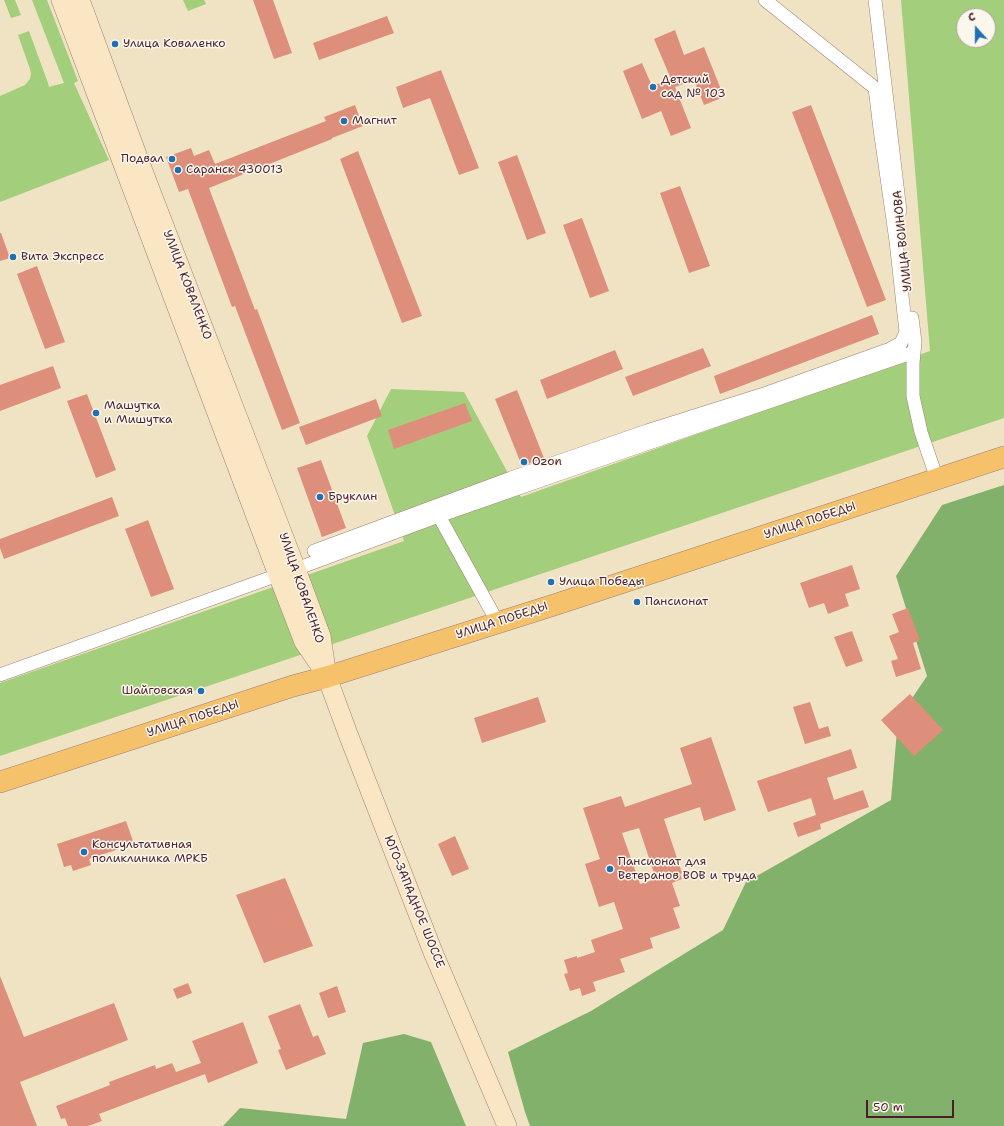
<!DOCTYPE html>
<html>
<head>
<meta charset="utf-8">
<style>
	body { margin:0 }
	#map { position:relative; width:1004px; height:1126px; overflow:hidden; background:#efe3c4; font-family:"Shantell Sans",sans-serif }
	canvas { display:block }
	.north { position:absolute; left:956px; top:8px; width:40px; height:40px; box-sizing:border-box; background:#fbf7ec; border:1px solid #b4a19f; border-radius:50%; rotate:339deg; font-size:11px; font-weight:700; line-height:16px; text-align:center; color:#4a1f2b }
	.north::after { content:''; display:block; margin:auto; width:14px; height:18px; background:#1f6fb2; clip-path:polygon(50% 0,100% 100%,50% 72%,0 100%) }
	.scale { position:absolute; left:866px; top:1100px; width:88px; height:18px; box-sizing:border-box; border:2px solid #4a1f2b; border-top:0; padding-left:5px; font-size:12px; line-height:14px; white-space:nowrap; color:#4a1f2b; -webkit-text-stroke:3px #fbf7ec; paint-order:stroke }
</style>
</head>
<body>
<div id="map">
<canvas width="1004" height="1126"></canvas>
<div class="north">С</div>
<div class="scale">50 m</div>
</div>
<script>
const ctx = document.querySelector('canvas').getContext('2d');
ctx.lineJoin = 'round';
function paint(path, color) { ctx.fillStyle = color; ctx.fill(path, 'evenodd'); }
const poly = rows => new Path2D(rows.map(r => 'M' + r).join(''));
function strokePath(path, color, width, dash) { ctx.strokeStyle = color; ctx.lineWidth = width; ctx.lineCap = dash ? 'butt' : 'round'; ctx.setLineDash(dash || []); ctx.stroke(path); }
function write(font, color, halo, rows, align = 'center') {
  ctx.font = font + ' "Shantell Sans",sans-serif'; ctx.lineWidth = 3; ctx.setLineDash([]); ctx.textBaseline = 'middle'; ctx.strokeStyle = halo; ctx.fillStyle = color; for (const [text, x, y, turn = 0] of rows) {
    ctx.save(); ctx.translate(x, y); ctx.rotate((+turn || 0) * Math.PI / 180); ctx.textAlign = isNaN(turn) ? turn : align; if (halo) ctx.strokeText(text, 0, 0); ctx.fillText(text, 0, 0); ctx.restore();
  }
}
paint(poly([
	[4,0,15,0,21,15,11,18],
	[32,0,47,0,78,81,74,83,109,160,0,202,0,96,25,85,30,79,31,74,30,69,18,35,29,31,48,83,49,87,64,83],
	[183,0,204,0,206,4,188,11],
	[901,0,1004,0,1004,418,0,756,0,683,404,541,367,436,391,389,464,392,521,497,930,351],
	[964,16,988,16,988,40,964,40]
]), '#a3ce7b');
paint(poly([
	[1004,485,1004,1126,530,1126,525,1112,508,1052,591,1011,723,930,746,882,891,800,898,719,927,676,896,576,942,505],
	[404,1034,431,1042,466,1126,223,1126,240,1108,346,1119,363,1043]
]), '#82b16b');
paint(poly([
	[253,0,273,0,292,53,274,59],
	[387,16,394,33,319,60,313,43],
	[675,30,684,55,704,47,724,97,704,105,694,80,675,87,691,128,671,136,661,111,642,119,623,71,642,63,652,86,671,79,654,39],
	[441,70,479,168,459,175,430,98,403,108,396,87],
	[355,105,363,126,332,138,332,139,209,188,255,310,257,309,300,423,282,430,235,306,232,307,188,189,179,192,166,157,191,148,194,156,209,150,215,164,326,121,324,117],
	[811,105,886,300,867,307,792,112],
	[358,151,422,316,402,323,340,159],
	[517,155,546,233,527,240,498,162],
	[680,186,710,266,689,273,660,193],
	[582,218,609,291,590,298,563,225],
	[0,233,1,233,10,258,0,261],
	[37,266,65,342,45,349,17,274],
	[872,315,879,334,720,394,714,376],
	[703,348,711,366,633,396,625,377],
	[615,350,623,369,547,399,540,380],
	[53,366,61,388,0,411,0,385],
	[517,390,544,458,522,466,495,399],
	[87,394,116,470,96,478,67,401],
	[376,399,382,416,306,445,299,427],
	[465,403,472,421,394,449,388,430],
	[321,460,346,528,322,537,297,468],
	[112,497,119,516,4,559,0,548,0,539],
	[148,520,174,589,151,597,125,529],
	[852,565,860,589,845,594,849,606,828,614,824,603,809,608,800,583],
	[908,608,920,640,913,643,921,669,896,677,891,661,898,659,889,636,899,632,892,614],
	[852,631,863,661,846,667,834,637],
	[910,694,943,730,914,756,881,720],
	[538,697,546,722,482,743,474,718],
	[810,702,819,729,828,726,831,736,805,744,793,707],
	[711,737,736,810,704,821,700,807,664,819,682,873,680,874,682,879,672,883,680,906,673,908,680,928,650,938,653,948,620,959,625,972,593,982,596,991,582,996,580,988,570,991,564,974,568,973,564,960,577,956,577,958,595,952,591,940,623,929,614,902,599,907,585,864,600,859,583,808,621,796,625,807,692,784,680,748],
	[639,828,656,879,640,884,622,833],
	[851,749,857,768,827,778,834,800,863,790,869,807,820,824,821,829,798,837,793,823,816,815,811,798,768,812,757,781],
	[126,821,134,844,89,859,91,865,73,871,71,865,64,867,57,844],
	[455,836,469,869,452,876,438,844],
	[285,878,313,946,264,963,236,895],
	[0,976,24,1037,114,1003,128,1040,20,1082,37,1126,0,1126],
	[188,983,192,993,177,999,173,989],
	[337,986,346,1012,328,1018,319,993],
	[300,1004,313,1037,318,1035,326,1054,286,1070,278,1050,281,1049,268,1016],
	[243,1022,258,1063,208,1083,205,1074,99,1114,102,1121,88,1126,68,1126,65,1118,61,1119,56,1106,110,1085,109,1082,155,1065,156,1069,172,1063,176,1072,201,1063,192,1041]
]), '#dd8f7c');
const street = poly([
	[875,0,900,211],
	[912,318,915,342,913,363,913,396,921,432,937,479],
	[439,516,498,623],
	[314,551,511,478,647,431,761,395,890,349,901,343,906,332,896,241,880,129,875,88,765,0],
	[296,569,439,516,556,475,914,352],
	[0,675,278,575]
]);
const secondary = poly([
	[61,0,278,575,304,642,323,670],
	[80,0,143,171,296,569,321,636,327,677,348,734,433,952,507,1126]
]);
const primary = poly([
	[0,782,293,686,327,677,557,604,1004,457]
]);
strokePath(street, '#9c8178', 14);
strokePath(secondary, '#9c8178', 20);
strokePath(primary, '#9c8178', 22);
strokePath(street, '#fff', 13);
strokePath(secondary, '#fbe6c4', 19);
strokePath(primary, '#f5c16b', 21);
for (const [x, y, r, color] of [
	[115,44,4,"#1f6fb2"],
	[653,87,4,"#1f6fb2"],
	[344,121,4,"#1f6fb2"],
	[172,159,4,"#1f6fb2"],
	[178,170,4,"#1f6fb2"],
	[13,257,4,"#1f6fb2"],
	[96,413,4,"#1f6fb2"],
	[524,462,4,"#1f6fb2"],
	[320,497,4,"#1f6fb2"],
	[551,582,4,"#1f6fb2"],
	[637,602,4,"#1f6fb2"],
	[201,691,4,"#1f6fb2"],
	[84,852,4,"#1f6fb2"],
	[610,869,4,"#1f6fb2"]
]) { const dot = new Path2D(); dot.arc(x, y, r, 0, 2 * Math.PI); ctx.fillStyle = color; ctx.fill(dot); strokePath(dot, '#fbf7ec', 1.5); }
write('12px', '#4a1f2b', '#fbf7ec', [
	["Улица Коваленко",123,44],
	["Детский",661,80],
	["сад № 103",661,94],
	["Магнит",352,121],
	["Подвал",164,159,"right"],
	["Саранск 430013",186,170],
	["Вита Экспресс",21,257],
	["Машутка",104,406],
	["и Мишутка",104,420],
	["Ozon",532,462],
	["Бруклин",328,497],
	["Улица Победы",559,582],
	["Пансионат",645,602],
	["Шайговская",193,691,"right"],
	["Консультативная",92,845],
	["поликлиника МРКБ",92,859],
	["Пансионат для",618,862],
	["Ветеранов ВОВ и труда",618,876]
], 'left');
write('12px', '#4a1f2b', '#fbf7ec', [
	["УЛИЦА ВОИНОВА",903,241,-96],
	["УЛИЦА КОВАЛЕНКО",187,285,69],
	["УЛИЦА ПОБЕДЫ",810,521,-18],
	["УЛИЦА КОВАЛЕНКО",301,588,71],
	["УЛИЦА ПОБЕДЫ",502,621,-18],
	["УЛИЦА ПОБЕДЫ",193,719,-18],
	["ЮГО-ЗАПАДНОЕ ШОССЕ",414,902,68]
]);
</script>
</body>
</html>
